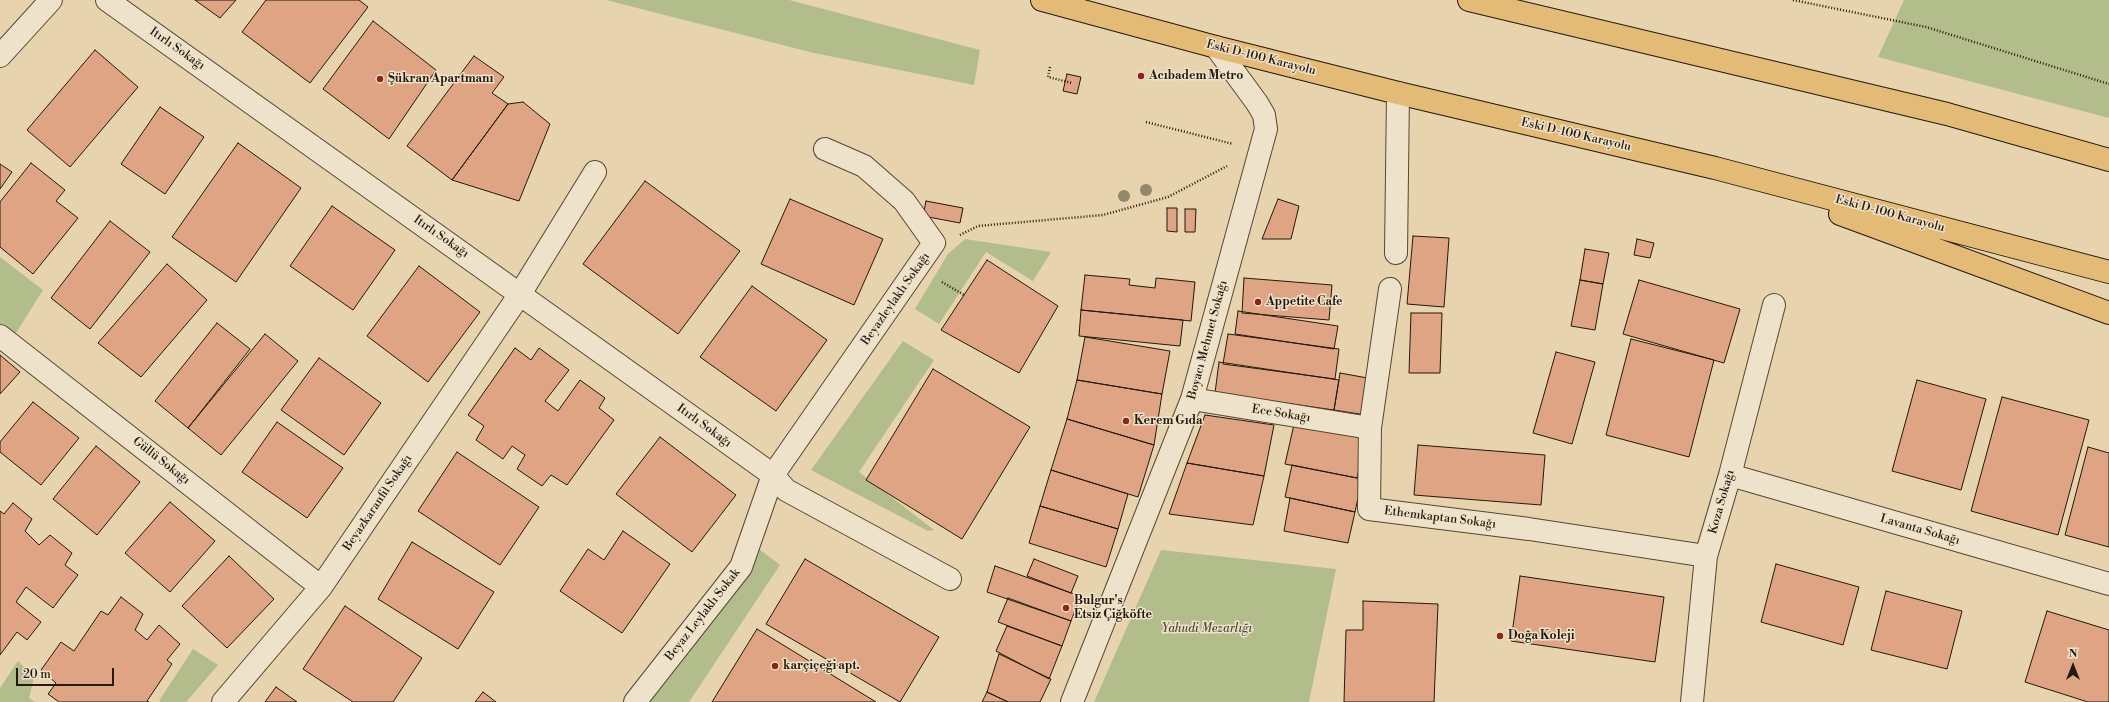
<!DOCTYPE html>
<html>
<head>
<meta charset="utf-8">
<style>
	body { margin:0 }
	#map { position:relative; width:2109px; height:702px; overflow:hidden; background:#e7d3ae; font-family:"Libre Bodoni",serif }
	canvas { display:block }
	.north { position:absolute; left:2053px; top:646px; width:40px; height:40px; -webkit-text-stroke:3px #efe2ca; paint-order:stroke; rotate:0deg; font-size:11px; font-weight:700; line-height:16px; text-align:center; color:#25180c }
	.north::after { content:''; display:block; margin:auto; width:14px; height:18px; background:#25180c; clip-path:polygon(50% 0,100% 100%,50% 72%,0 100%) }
	.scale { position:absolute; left:16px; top:668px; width:98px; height:18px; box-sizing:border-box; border:2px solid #25180c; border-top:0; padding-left:5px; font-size:12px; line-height:14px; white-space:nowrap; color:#25180c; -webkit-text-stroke:3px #efe2ca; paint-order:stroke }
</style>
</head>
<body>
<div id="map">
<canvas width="2109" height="702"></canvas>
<div class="north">N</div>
<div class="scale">20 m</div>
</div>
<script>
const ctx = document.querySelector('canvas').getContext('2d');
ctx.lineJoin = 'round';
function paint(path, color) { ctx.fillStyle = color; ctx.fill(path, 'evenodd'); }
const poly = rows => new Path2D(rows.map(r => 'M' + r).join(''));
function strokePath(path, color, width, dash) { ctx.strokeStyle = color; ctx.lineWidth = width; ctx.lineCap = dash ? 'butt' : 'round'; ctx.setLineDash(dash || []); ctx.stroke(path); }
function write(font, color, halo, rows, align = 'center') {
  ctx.font = font + ' "Libre Bodoni",serif'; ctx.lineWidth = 3; ctx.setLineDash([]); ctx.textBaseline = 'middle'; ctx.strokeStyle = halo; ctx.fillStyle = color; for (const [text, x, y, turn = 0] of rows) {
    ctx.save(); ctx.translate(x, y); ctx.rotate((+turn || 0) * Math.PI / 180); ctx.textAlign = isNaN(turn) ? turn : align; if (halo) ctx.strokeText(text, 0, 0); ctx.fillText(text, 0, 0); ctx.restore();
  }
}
paint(poly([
	[606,0,789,0,980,50,974,85,814,53],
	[1904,0,2109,0,2109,118,1878,57],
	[965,239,1051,252,1033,281,986,252,939,324,915,309,948,254],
	[0,257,43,290,14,336,0,325],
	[903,341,934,360,859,472,934,530,928,531,811,470],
	[759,549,780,565,689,702,639,702],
	[1161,550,1336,569,1309,702,1094,702],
	[193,649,218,665,186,702,161,702,159,701],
	[18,661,34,677,29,698,35,702,0,702,0,688]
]), '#b3bd8c');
const building = poly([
	[195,0,236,0,220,18,195,0],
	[266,0,359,0,368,7,310,83,242,32,266,0],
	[373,21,436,70,389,139,323,89,373,21],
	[95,50,138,87,70,167,27,130,95,50],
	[474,56,504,77,492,93,508,104,452,180,407,146,474,56],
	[1067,74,1081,77,1077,94,1063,91,1067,74],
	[523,102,550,124,519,201,452,180,508,104,523,102],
	[160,107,204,137,165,194,121,164,160,107],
	[238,143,301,188,236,282,172,237,238,143],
	[31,163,65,190,56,201,78,218,33,274,0,247,0,202,31,163],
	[0,164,12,172,0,189,0,164],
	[645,181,740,251,678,334,583,264,645,181],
	[790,199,883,239,854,305,761,264,790,199],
	[1278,199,1299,206,1291,239,1262,239,1278,199],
	[926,201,963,208,960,223,923,216,926,201],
	[332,206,395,250,353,310,290,266,332,206],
	[1167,208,1177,208,1177,232,1167,231,1167,208],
	[1185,209,1196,209,1195,232,1185,232,1185,209],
	[110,221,150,252,90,329,51,298,110,221],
	[1413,236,1449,238,1444,307,1407,304,1413,236],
	[1637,239,1654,243,1650,258,1634,255,1637,239],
	[1585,249,1609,253,1603,284,1580,280,1585,249],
	[987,260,1058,306,1019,373,941,330,987,260],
	[167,264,207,300,141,377,98,343,167,264],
	[419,266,480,312,428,382,367,336,419,266],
	[1085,275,1130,279,1129,285,1155,288,1156,278,1195,282,1191,321,1081,310,1085,275],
	[1244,278,1332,285,1329,320,1242,313,1244,278],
	[1580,280,1603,284,1595,330,1571,326,1580,280],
	[1639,280,1740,309,1724,363,1623,334,1639,280],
	[752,286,827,340,776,411,700,357,752,286],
	[1081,310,1183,320,1180,346,1079,336,1081,310],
	[1238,311,1338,326,1334,349,1235,334,1238,311],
	[1411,313,1442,313,1440,373,1409,373,1411,313],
	[217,323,250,349,188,428,155,401,217,323],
	[265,334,298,361,221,455,188,428,265,334],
	[1228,334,1339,349,1335,379,1223,364,1228,334],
	[1085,337,1170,351,1162,394,1077,380,1085,337],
	[1631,339,1714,360,1689,457,1606,435,1631,339],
	[515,348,531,360,539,348,569,370,545,401,558,411,580,380,605,398,599,408,614,420,567,485,551,475,542,486,517,469,525,455,512,446,503,459,476,440,484,426,468,415,515,348],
	[1556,352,1595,362,1572,444,1533,433,1556,352],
	[0,355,20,372,0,394,0,355],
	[319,358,381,403,344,455,281,410,319,358],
	[1219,362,1339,380,1334,410,1215,393,1219,362],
	[933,369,1030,427,962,539,866,480,933,369],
	[1340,373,1373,379,1366,415,1334,410,1340,373],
	[1077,380,1162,394,1154,445,1067,419,1077,380],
	[1917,380,1986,399,1961,490,1892,471,1917,380],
	[2002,397,2089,420,2058,535,1971,511,2002,397],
	[33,402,79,438,41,485,0,452,0,442,33,402],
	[1205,415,1274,425,1264,476,1187,463,1205,415],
	[1067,419,1154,445,1138,497,1051,470,1067,419],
	[1295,420,1366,434,1357,478,1285,464,1295,420],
	[277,422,343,468,307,518,242,472,277,422],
	[660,437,736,495,692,552,616,494,660,437],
	[1418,445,1545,455,1541,505,1414,495,1418,445],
	[96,446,140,482,97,535,53,499,96,446],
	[2088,447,2109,453,2109,547,2065,535,2088,447],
	[457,452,539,507,500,565,418,511,457,452],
	[1187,463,1264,476,1253,525,1169,514,1187,463],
	[1292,465,1362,479,1355,512,1285,497,1292,465],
	[1051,470,1128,494,1118,529,1040,506,1051,470],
	[1290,498,1355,512,1348,543,1284,531,1290,498],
	[170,502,215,541,170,592,125,553,170,502],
	[13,503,32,519,25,531,39,545,50,535,72,553,65,565,78,575,53,608,26,587,16,602,41,622,27,640,17,632,0,655,0,511,4,514,13,503],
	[1040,506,1118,529,1106,567,1029,543,1040,506],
	[623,531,670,564,622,633,560,591,588,549,604,560,623,531],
	[412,542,494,592,458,649,378,599,412,542],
	[229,556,274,599,227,648,182,606,229,556],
	[805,559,939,637,900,702,766,624,805,559],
	[1034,559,1078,576,1071,593,1027,576,1034,559],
	[1776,564,1859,587,1843,645,1761,622,1776,564],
	[995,566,1071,593,1081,595,1071,621,987,592,995,566],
	[1520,576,1664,597,1655,662,1511,641,1520,576],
	[1886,591,1962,611,1947,669,1871,650,1886,591],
	[121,597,143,614,135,630,147,640,159,625,180,644,167,660,172,664,147,701,149,702,59,702,48,694,56,683,41,670,61,642,74,651,101,611,108,615,121,597],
	[1008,598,1071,621,1062,646,998,622,1008,598],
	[1363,601,1438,604,1434,702,1344,702,1346,630,1363,630,1363,601],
	[345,606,422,658,393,702,353,702,303,669,345,606],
	[2047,611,2109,630,2109,702,2088,702,2025,682,2047,611],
	[1007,626,1062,646,1049,679,996,651,1007,626],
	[757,629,876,702,712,702,757,629],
	[999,654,1051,679,1040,702,1008,702,987,692,999,654],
	[276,687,297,702,265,702,276,687],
	[483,692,496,702,475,702,483,692],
	[987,692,1008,702,982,702,987,692]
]);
paint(building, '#dfa484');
strokePath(building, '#25180c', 1);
const minor = poly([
	[107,0,773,475,786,490,950,579],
	[0,56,51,0],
	[1396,253,1398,93],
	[1390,289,1370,428,1369,509,1529,529,1706,556],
	[0,336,321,587],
	[1192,399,1370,428],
	[1730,475,2109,584],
	[223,702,321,587,520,294,595,172],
	[635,702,741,567,773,475,934,243,904,201,864,166,825,149],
	[1072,702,1192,399,1266,129,1264,115,1257,103,1216,47],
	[1692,702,1706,556,1730,475,1774,305]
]);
const highway = poly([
	[1042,0,1216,47,1398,93,1715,168,2109,272],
	[1469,0,1947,114,2109,160],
	[1840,214,2109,313]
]);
strokePath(minor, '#564734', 24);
strokePath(highway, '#25180c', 24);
strokePath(poly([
	[1793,0,1926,27,2109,84],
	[1050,67,1048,77,1072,83],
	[1146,122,1233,144],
	[960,235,978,226,1103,215,1168,197,1227,166],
	[942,282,964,295]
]), '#25180c', 2.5, [1, 2]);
strokePath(minor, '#efe2ca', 22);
strokePath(highway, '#e4ba77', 22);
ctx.fillStyle = '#94886a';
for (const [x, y] of [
	[1146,190],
	[1124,196]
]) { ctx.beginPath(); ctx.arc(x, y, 6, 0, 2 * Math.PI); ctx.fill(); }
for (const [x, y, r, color] of [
	[1141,76,4,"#8f2418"],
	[380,79,4,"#8f2418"],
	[1258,302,4,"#8f2418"],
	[1126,421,4,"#8f2418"],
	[1066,608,4,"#8f2418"],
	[1500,636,4,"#8f2418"],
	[775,666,4,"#8f2418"]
]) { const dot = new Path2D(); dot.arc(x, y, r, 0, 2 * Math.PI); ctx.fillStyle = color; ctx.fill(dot); strokePath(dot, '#efe2ca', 1.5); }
write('12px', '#25180c', '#efe2ca', [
	["Itırlı Sokağı",177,49,35],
	["Eski D-100 Karayolu",1261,58,14],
	["Eski D-100 Karayolu",1576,135,13],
	["Eski D-100 Karayolu",1890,214,15],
	["Itırlı Sokağı",441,237,35],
	["Beyazleylaklı Sokağı",896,299,-55],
	["Boyacı Mehmet Sokağı",1208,340,-75],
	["Ece Sokağı",1281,414,9],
	["Itırlı Sokağı",704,426,36],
	["Güllü Sokağı",161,461,38],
	["Koza Sokağı",1722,502,-74],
	["Beyazkaranfil Sokağı",378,503,-56],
	["Ethemkaptan Sokağı",1440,518,7],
	["Lavanta Sokağı",1920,530,16],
	["Beyaz Leylaklı Sokak",703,615,-52]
]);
write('bold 12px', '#25180c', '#efe2ca', [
	["Acıbadem Metro",1149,76],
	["Şükran Apartmanı",388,79],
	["Appetite Cafe",1266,302],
	["Kerem Gıda",1134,421],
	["Bulgur's",1074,601],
	["Etsiz Çiğköfte",1074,615],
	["Doğa Koleji",1508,636],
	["karçiçeği apt.",783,666]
], 'left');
write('italic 12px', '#504a32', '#efe2ca', [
	["Yahudi Mezarlığı",1207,629]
]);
</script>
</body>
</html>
